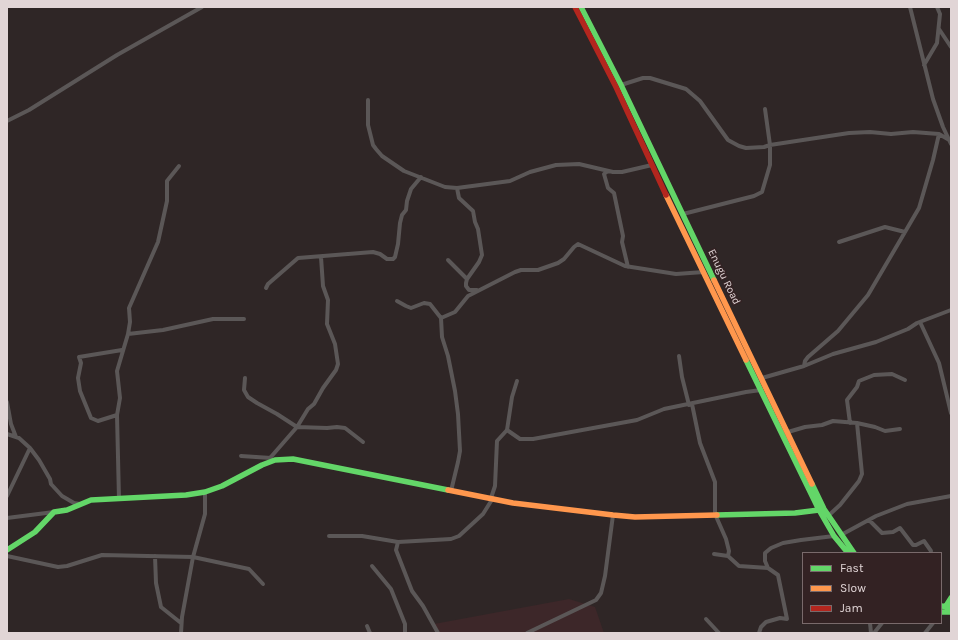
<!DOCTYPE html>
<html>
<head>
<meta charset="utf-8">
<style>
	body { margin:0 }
	#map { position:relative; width:958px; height:640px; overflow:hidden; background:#2f2626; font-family:Karla,sans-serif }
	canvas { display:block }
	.frame { position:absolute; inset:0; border:8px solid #e1d5d6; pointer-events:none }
	.legend { position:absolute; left:802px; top:552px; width:140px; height:72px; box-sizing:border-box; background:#332223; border:1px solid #796a6b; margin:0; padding:5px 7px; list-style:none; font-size:12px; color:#e1d5d6 }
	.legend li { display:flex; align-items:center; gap:8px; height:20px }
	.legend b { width:20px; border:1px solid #796a6b }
</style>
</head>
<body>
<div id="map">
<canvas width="958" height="640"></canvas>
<div class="frame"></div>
<ul class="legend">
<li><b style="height:5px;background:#63d668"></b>Fast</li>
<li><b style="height:5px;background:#ff974d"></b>Slow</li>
<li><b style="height:5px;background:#b3261e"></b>Jam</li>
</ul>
</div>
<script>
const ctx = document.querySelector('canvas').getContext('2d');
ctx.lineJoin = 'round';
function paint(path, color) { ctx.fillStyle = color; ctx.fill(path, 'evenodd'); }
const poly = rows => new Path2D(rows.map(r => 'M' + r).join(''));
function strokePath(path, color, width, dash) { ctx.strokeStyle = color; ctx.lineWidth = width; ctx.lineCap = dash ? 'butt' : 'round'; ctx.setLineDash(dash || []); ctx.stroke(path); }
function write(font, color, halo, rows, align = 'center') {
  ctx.font = font + ' Karla,sans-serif'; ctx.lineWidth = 3; ctx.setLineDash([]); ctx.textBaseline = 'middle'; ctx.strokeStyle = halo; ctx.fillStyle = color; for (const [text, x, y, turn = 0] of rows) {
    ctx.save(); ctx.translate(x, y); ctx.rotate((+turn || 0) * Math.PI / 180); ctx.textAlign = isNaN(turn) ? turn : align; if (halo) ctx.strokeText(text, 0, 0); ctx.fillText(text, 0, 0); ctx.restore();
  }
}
paint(poly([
	[569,599,595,607,604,633,438,633,434,624]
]), '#3d2729');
strokePath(poly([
	[910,7,933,99,943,127,951,144],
	[939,29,951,47],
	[924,65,937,43,940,14,937,7],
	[621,85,643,78,650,78,686,89,700,101,728,140,739,146,746,148,764,147,770,145,849,133,870,132,891,134,913,132,939,134,951,141],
	[368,100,368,125,373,145,376,149,382,156,404,171,445,187,457,188,510,181,530,172,556,165,579,164,613,172,622,172,652,165],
	[7,121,29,110,117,55,202,7],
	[608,171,604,174,608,188,614,193,623,236,622,242,628,267],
	[457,188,459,198,473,211,475,222,478,229,482,255,479,262,467,279,466,283,466,286,469,290,477,290],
	[683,214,754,196,762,192,770,165,770,145,765,109],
	[839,242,885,227,905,232],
	[448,260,467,279],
	[266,288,268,284,298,258,373,252,380,254,387,259,393,259,395,257,398,244,400,223,402,215,406,210,407,201,411,189,421,177],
	[397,301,406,306,411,308,424,303,430,304,441,318,442,337,448,356,455,391,458,414,460,451,458,462,451,491],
	[441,318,455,312,468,296,515,272,521,270,538,270,558,263,564,259,574,247,578,244,625,266,676,274,704,272],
	[920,322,939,363,951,413],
	[128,334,163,330,213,319,244,319],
	[679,356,682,377,689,405],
	[804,366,805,361,808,357,838,331,868,295,905,232,919,208,933,160,939,134],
	[245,378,244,390,248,397,257,403,277,414,297,427,327,428,337,427,345,428,363,442],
	[762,378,804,366,833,354,876,342,908,329,917,323,951,310],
	[7,402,11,424,16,437],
	[692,404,700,443,715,482,715,514,726,539,729,551,728,556],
	[117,415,98,421,91,418,80,391,78,378,81,363,79,357,122,350],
	[850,423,847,400,857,387,859,381,874,375,892,374,905,380],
	[857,423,875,427,885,431,900,429],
	[507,430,520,439,533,439,637,420,664,409,746,392,761,390],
	[788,432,805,427,822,425,833,421,857,423,862,474,859,481,840,505,828,516],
	[7,434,19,438,30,448,39,460,50,479,51,484,62,496,74,503,80,504],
	[241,456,271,458],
	[270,458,297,427,308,409,314,404,323,388,336,370,338,364,335,344,327,324,328,300,323,286,321,257],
	[205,492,205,514,193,557,249,569,263,584],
	[7,496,30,448],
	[491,498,495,486,497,441,507,430,512,397,517,381],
	[119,499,117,415,120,398,117,371,128,334,130,322,129,308,158,242,167,201,167,181,179,166],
	[7,518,54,512],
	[869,520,882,533,893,532,900,528,913,545,916,545,924,541,931,551],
	[841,535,876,516,907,504,951,496],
	[329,536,362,536,398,542,451,539,459,536,483,514,493,498],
	[398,542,396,550,412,591,423,606,438,633],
	[714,554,728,556,739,566,768,568,778,575,787,619,780,618,766,622,761,627,759,633],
	[7,556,58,567,67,566,102,555,193,557,182,617,181,633],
	[155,556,156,583,161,607,181,623],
	[372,566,391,589,405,624,405,633],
	[768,568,765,561,765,553,771,548,783,543,801,540,834,536],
	[706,619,719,633],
	[870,623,871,633],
	[367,626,370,633],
	[527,633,596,600,601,593,605,576,613,515],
	[874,633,882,623],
	[925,633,933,623]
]), '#5b5757', 4);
strokePath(poly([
	[581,7,621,85,714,280],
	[746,360,819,510,834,536,848,553],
	[812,484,824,509,854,553],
	[717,515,795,513,819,510],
	[7,550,35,532,54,512,67,510,91,500,186,495,205,492,222,486,262,465,275,460,293,459,448,490],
	[941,606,951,607],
	[946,606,951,598],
	[941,612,951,612]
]), '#63d668', 5.5);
strokePath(poly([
	[666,195,746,360],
	[714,280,812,484],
	[448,490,513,503,613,515,635,517,717,515]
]), '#ff974d', 5.5);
strokePath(poly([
	[575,7,616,87,666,195]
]), '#b3261e', 5.5);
write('11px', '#e1d5d6', '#332223', [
	["Enugu Road",724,277,64]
]);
</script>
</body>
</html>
